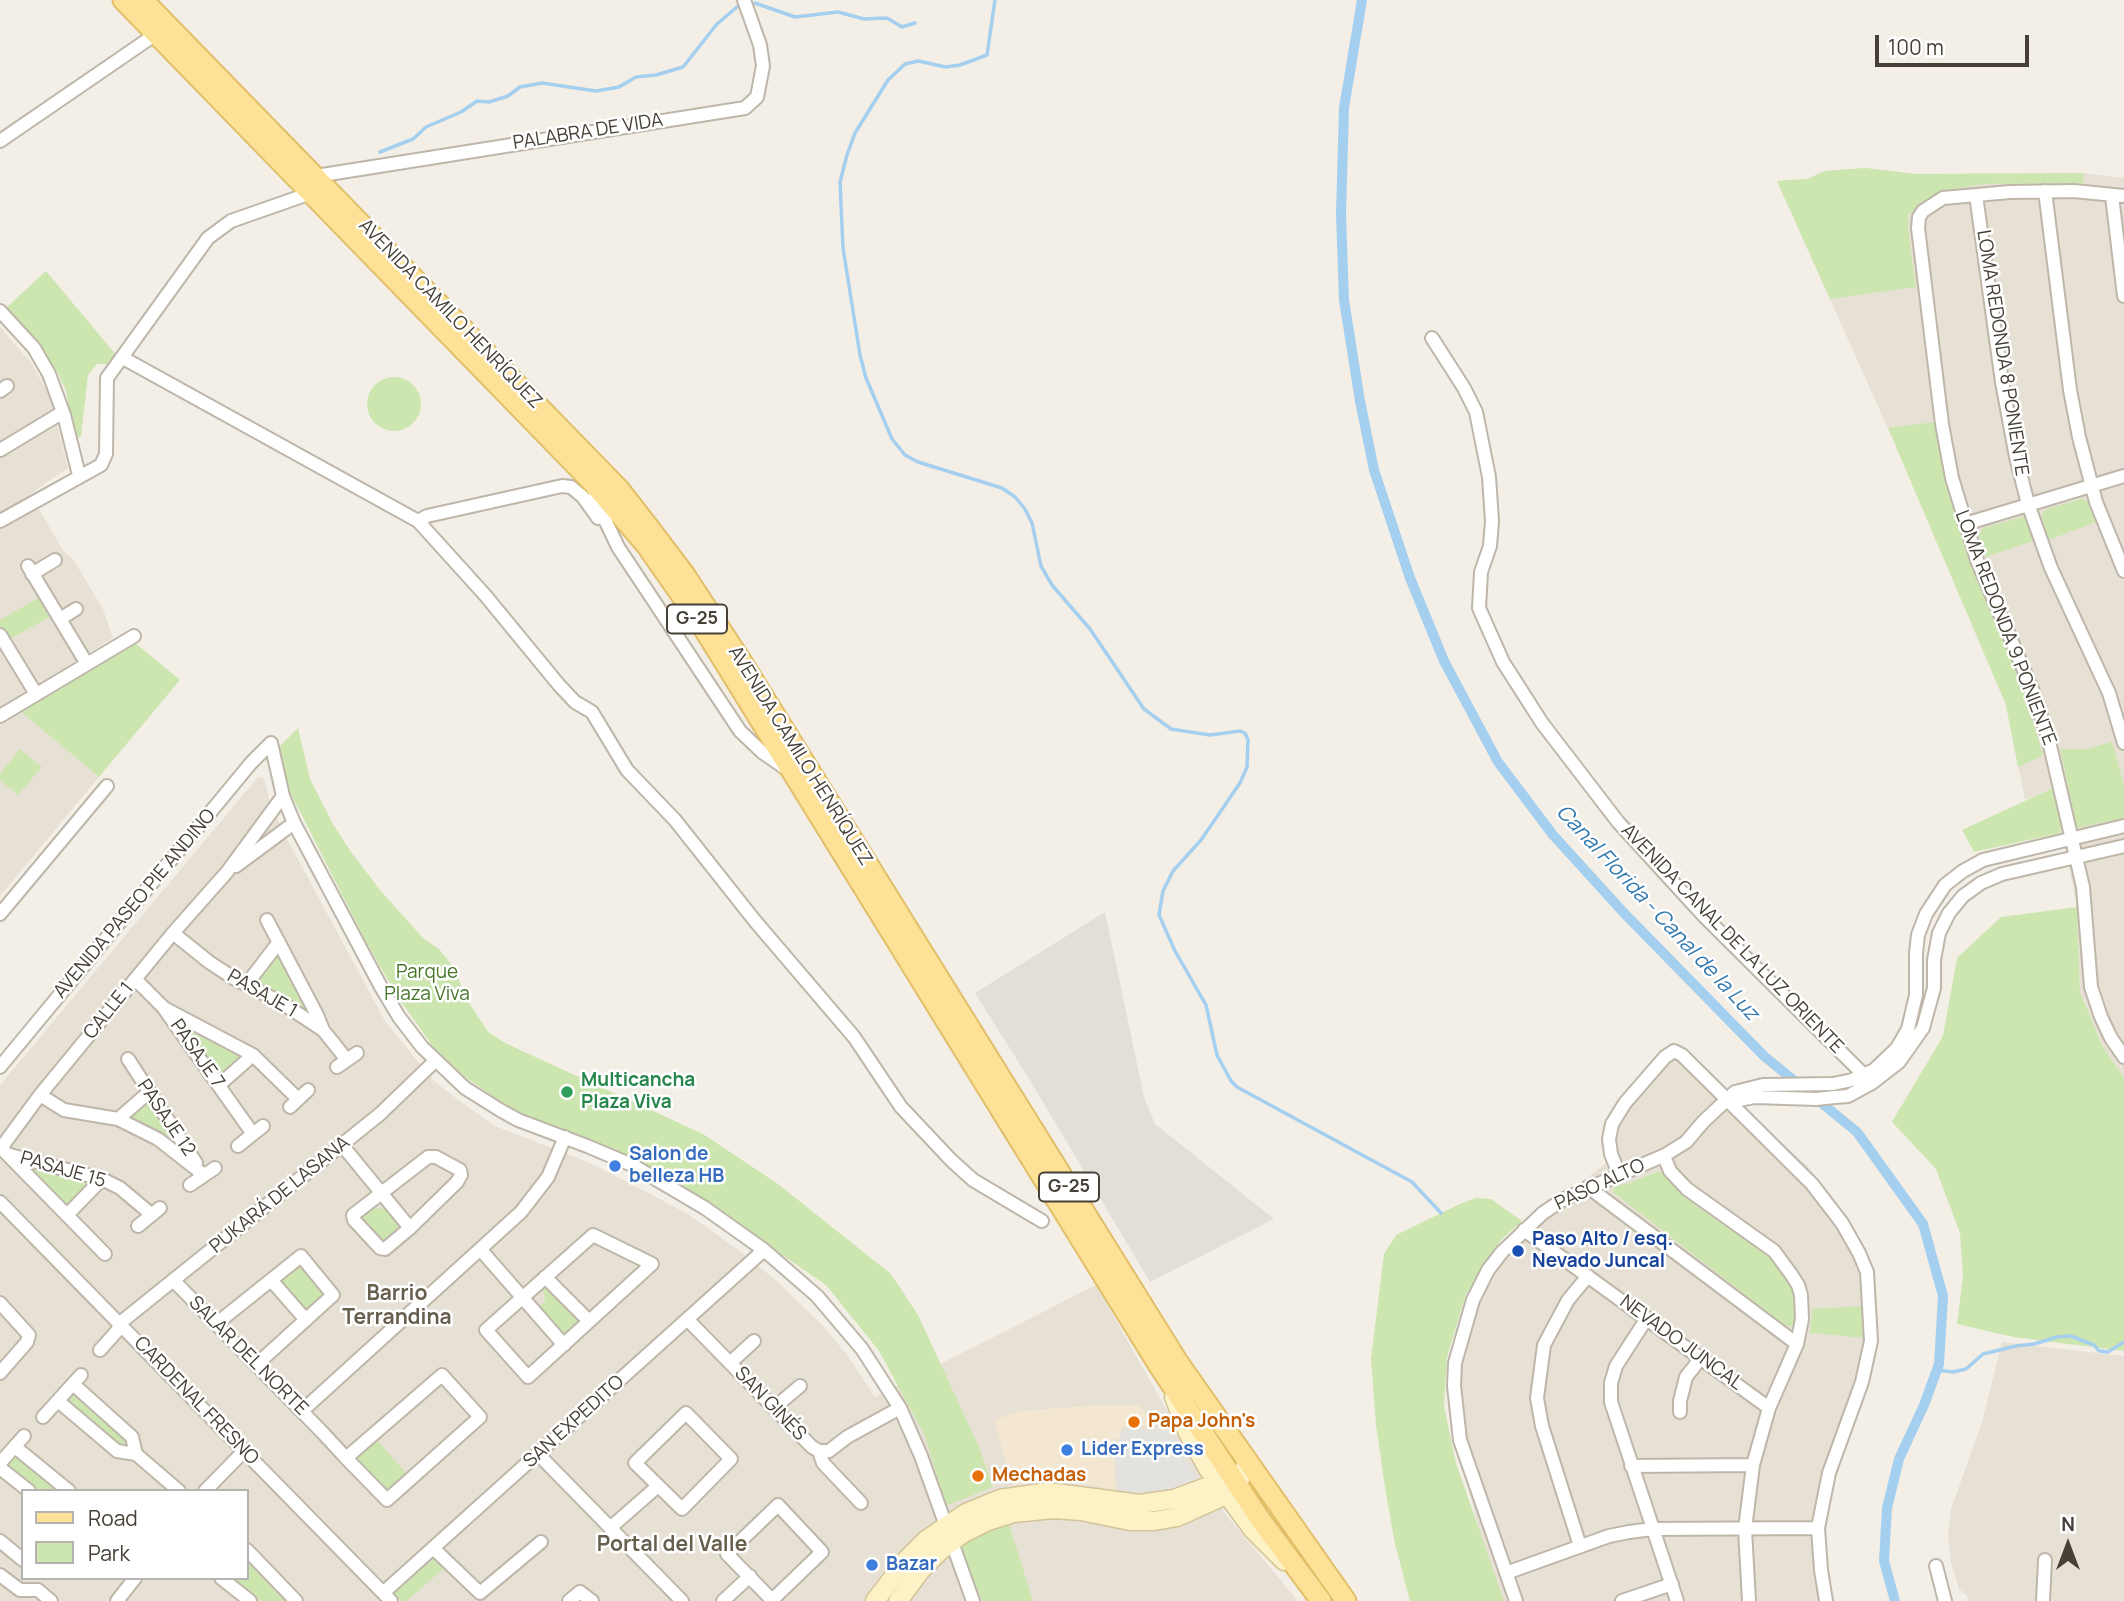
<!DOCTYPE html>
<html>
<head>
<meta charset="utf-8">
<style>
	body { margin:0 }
	#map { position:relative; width:2124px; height:1601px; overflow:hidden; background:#f3efe7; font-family:Manrope,sans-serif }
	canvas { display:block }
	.legend { position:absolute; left:21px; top:1489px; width:228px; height:91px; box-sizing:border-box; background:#fff; border:2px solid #b5b3af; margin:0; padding:9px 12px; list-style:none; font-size:21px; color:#464036 }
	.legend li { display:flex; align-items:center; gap:14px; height:35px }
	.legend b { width:35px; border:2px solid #b5b3af }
	.north { position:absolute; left:2033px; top:1510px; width:70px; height:70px; -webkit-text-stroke:5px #fff; paint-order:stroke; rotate:0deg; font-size:19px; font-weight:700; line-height:28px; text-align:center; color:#464036 }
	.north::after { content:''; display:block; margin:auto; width:24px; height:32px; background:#464036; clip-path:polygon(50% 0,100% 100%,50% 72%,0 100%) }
	.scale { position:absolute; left:1875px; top:35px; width:154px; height:32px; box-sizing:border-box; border:4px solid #464036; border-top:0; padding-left:9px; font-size:21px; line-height:24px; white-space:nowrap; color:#464036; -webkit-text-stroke:5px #fff; paint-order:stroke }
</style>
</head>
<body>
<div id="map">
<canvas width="2124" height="1601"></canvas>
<ul class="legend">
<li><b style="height:9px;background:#fce197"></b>Road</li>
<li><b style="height:19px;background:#cde6b0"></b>Park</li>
</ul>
<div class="north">N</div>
<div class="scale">100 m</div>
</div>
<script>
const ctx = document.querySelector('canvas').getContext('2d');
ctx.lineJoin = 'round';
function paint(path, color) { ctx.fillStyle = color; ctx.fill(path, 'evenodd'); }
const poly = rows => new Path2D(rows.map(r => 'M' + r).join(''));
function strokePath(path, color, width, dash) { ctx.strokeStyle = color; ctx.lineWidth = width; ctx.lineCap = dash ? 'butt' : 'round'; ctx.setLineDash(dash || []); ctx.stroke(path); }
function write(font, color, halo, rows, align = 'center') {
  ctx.font = font + ' Manrope,sans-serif'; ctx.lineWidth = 5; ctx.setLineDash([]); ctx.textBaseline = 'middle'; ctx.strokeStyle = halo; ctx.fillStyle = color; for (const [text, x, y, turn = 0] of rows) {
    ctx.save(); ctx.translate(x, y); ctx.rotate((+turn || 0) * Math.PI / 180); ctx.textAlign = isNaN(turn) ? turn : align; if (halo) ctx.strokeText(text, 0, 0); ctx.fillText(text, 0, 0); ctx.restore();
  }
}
paint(poly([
	[1865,168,1916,174,2083,173,2124,178,2124,1078,2102,1045,2080,992,2077,907,2053,788,2025,800,2006,705,1925,511,1777,181,1807,179,1825,171],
	[0,327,32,364,50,397,68,468,30,494,64,552,73,559,103,609,113,638,10,702,99,777,0,896],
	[258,777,264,778,270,803,287,839,385,1021,433,1080,461,1102,495,1126,590,1163,635,1186,688,1214,741,1252,778,1282,825,1328,848,1356,875,1397,1096,1285,1226,1515,1298,1601,0,1601,0,1085],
	[23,1491,247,1491,247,1578,23,1578],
	[1670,1048,1809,1167,1870,1264,1876,1350,1841,1445,1821,1525,1833,1601,1497,1601,1465,1475,1456,1372,1479,1293,1530,1223,1606,1163,1609,1114],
	[2002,1342,2124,1356,2124,1601,1968,1601,1967,1596,1959,1589,1951,1562,1948,1534,1951,1509,1982,1422]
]), '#e7e1d5');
paint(poly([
	[1100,1405,1140,1405,1155,1425,1121,1428,1121,1438,1114,1439,1116,1490,1070,1482,1027,1482,1013,1486,994,1420,1021,1411]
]), '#f4e7d2');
paint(poly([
	[1105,912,1144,1097,1155,1124,1274,1219,1150,1282,1031,1082,975,993]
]), '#e2ded8');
paint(poly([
	[1865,168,1916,174,2083,173,2084,183,1984,184,1942,191,1921,202,1908,216,1908,229,1916,287,1830,299,1777,181,1807,179,1825,171],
	[46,271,117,356,109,364,97,364,88,375,81,437,77,437,73,429,66,391,57,371,6,308],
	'367 404a27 27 0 1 1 54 0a27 27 0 1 1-54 0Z',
	[1935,422,1945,469,1973,563,2023,687,2043,756,2018,767,2006,705,1888,428],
	[2082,499,2090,503,2096,522,2049,540,2041,516,2046,509],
	[2022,517,2026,520,2033,541,1986,557,1978,534,1983,528],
	[38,598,49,617,7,641,0,629,0,620],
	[134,642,180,680,99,777,20,711],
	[298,728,310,779,333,824,351,852,380,890,423,938,439,949,456,970,464,995,488,1032,505,1043,703,1134,778,1184,891,1274,918,1315,979,1447,993,1487,946,1506,925,1436,879,1351,826,1285,676,1182,638,1162,521,1113,496,1099,456,1070,439,1055,397,996,364,938,290,792,277,749],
	[2112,742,2124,785,2124,818,2077,828,2060,749,2086,749],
	[20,749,42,767,18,795,0,780,0,774],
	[2053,788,2062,827,2060,833,1974,852,1962,830],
	[2077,907,2080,992,2102,1045,2124,1078,2124,1351,2013,1337,1957,1324,1963,1276,1960,1233,1936,1169,1892,1122,1943,1036,1957,958,2001,917],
	[279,942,323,1028,248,982],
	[173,1018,245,1057,222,1079],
	[147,1098,193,1163,127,1119],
	[23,1163,91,1181,66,1206],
	[1657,1172,1664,1173,1695,1205,1774,1260,1787,1276,1794,1290,1796,1304,1795,1325,1790,1327,1783,1324,1613,1192,1614,1187,1627,1184],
	[1476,1198,1491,1199,1522,1221,1501,1240,1466,1294,1447,1357,1444,1406,1456,1463,1504,1601,1410,1601,1395,1544,1386,1494,1376,1425,1371,1359,1384,1254,1396,1235,1462,1203],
	[371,1203,380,1209,388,1209,404,1227,381,1247,355,1217],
	[303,1265,328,1294,308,1312,281,1281],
	[546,1285,582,1320,561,1338,536,1310,545,1301,544,1293,539,1289],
	[1864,1306,1865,1338,1810,1333,1812,1309],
	[72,1387,129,1438,120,1449,63,1398],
	[374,1437,407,1474,388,1491,354,1455],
	[12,1454,60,1491,40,1491,5,1464],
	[1008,1521,1033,1601,982,1601,956,1543],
	[437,1556,446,1566,407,1601,401,1601,394,1593],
	[247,1557,291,1601,261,1601,232,1578,247,1578]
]), '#cde6b0');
paint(poly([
	[1121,1430,1168,1431,1197,1479,1185,1487,1149,1495,1118,1494,1114,1445,1120,1444]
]), '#e4e2df');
strokePath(poly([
	[995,0,987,55,960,65,946,67,918,61,905,64,888,80,855,133,847,155,840,182,843,248,860,355,866,378,892,439,905,455,918,462,1002,488,1015,497,1025,509,1032,523,1041,566,1052,585,1090,629,1144,709,1171,729,1210,735,1240,731,1245,733,1248,740,1247,767,1240,783,1201,840,1173,871,1163,891,1159,915,1175,951,1206,1005,1217,1055,1231,1081,1237,1087,1412,1182,1441,1213],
	[755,3,795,17,838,12,864,19,887,18,902,27,915,23],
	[380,152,413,139,426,127,461,112,477,101,489,102,508,96,520,87,542,83,596,91,619,87,636,77,656,75,683,67,717,24,737,7],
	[1937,1370,1953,1372,1966,1369,1983,1354,2016,1346,2034,1344,2057,1337,2071,1336,2094,1345,2099,1351,2108,1352,2124,1342]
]), '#a4cfee', 3.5);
strokePath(poly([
	[1362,0,1344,108,1341,214,1344,300,1360,401,1374,470,1410,578,1444,661,1498,762,1553,835,1624,913,1764,1056,1857,1132,1923,1224,1943,1296,1939,1364,1924,1405,1899,1459,1887,1508,1884,1561,1895,1601]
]), '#a4cfee', 10);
const street = poly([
	[0,141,156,34],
	[316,176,745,108,757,97,763,66,760,45,744,0],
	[2045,191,2070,390,2079,437,2096,502,2124,571],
	[1976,195,2002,382,2016,457,2028,504,2051,568,2109,693,2124,743],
	[2112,196,2124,296],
	[2124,196,2074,191,2010,192,1943,198,1923,211,1919,217,1918,228,1942,424,1952,478,1977,560,2032,689,2048,737,2083,887,2091,987,2101,1017,2111,1038,2124,1057],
	[0,311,34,348,49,374,64,415,79,475],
	[1432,338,1464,388,1476,412,1489,477,1492,521,1490,546,1481,572,1479,608,1503,662,1542,723,1618,822,1704,916,1872,1083],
	[123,358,418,521,485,595,559,685,575,702,592,712,627,770,675,820,755,921,854,1037,901,1107,951,1160,973,1180,1042,1221],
	[0,391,7,386],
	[0,450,63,412],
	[594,489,598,505,618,547,740,731,762,752,788,770],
	[0,521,101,465,106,454,107,378,208,238,231,221,311,193],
	[418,521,427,516,562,486,571,487,583,497,598,518],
	[1965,524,2124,476],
	[28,566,87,664],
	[32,574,55,560],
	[60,619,76,609],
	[0,635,36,694],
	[0,716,134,636],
	[271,743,283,796,294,823,381,987,399,1017,422,1047,465,1088,500,1110,518,1120,587,1146,632,1165,705,1208,764,1250,817,1296,862,1349,900,1408,921,1456,973,1601],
	[236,866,294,823],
	[0,914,107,786],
	[267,920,317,1015,323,1030],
	[173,933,209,962,235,979,282,1003,323,1030,347,1060],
	[135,979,163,1007,253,1134],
	[246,985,279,942],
	[166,1009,253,1055,298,1099],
	[128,1059,196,1163],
	[0,1067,251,763,271,743],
	[337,1067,357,1053],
	[219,1085,253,1055],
	[40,1095,64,1110,118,1119,158,1139,204,1175],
	[1725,1100,1734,1101,1754,1097,1816,1099,1835,1097,1848,1096,1872,1083,1899,1062,1923,1028,1934,988,1934,960,1939,933,1949,913,1963,896,1981,883,2002,874,2124,846],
	[290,1107,308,1090],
	[118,1119,148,1093],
	[342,1145,410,1228],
	[238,1146,263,1126],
	[10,1155,102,1179,120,1188,151,1214],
	[1664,1156,1670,1171,1687,1189,1774,1251,1791,1274,1798,1285,1801,1295,1802,1319,1797,1344,1769,1408,1753,1465,1745,1529,1749,1601],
	[428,1157,436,1157,460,1170,461,1175,457,1182,410,1228,385,1249,380,1248,354,1220,353,1215,428,1157],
	[1619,1174,1611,1154,1609,1139,1612,1124,1625,1103,1665,1057,1674,1051,1682,1055,1812,1184,1842,1223,1859,1253,1867,1272,1871,1341,1862,1382,1829,1473,1818,1528,1821,1570,1826,1601],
	[190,1185,215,1168],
	[1588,1187,1797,1344],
	[0,1202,391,1601],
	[68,1214,102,1179],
	[138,1226,160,1208],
	[1524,1230,1769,1408],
	[593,1235,652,1264,528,1377,486,1330,593,1235],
	[480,1249,564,1345],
	[105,1254,3,1150,4,1144,40,1095,173,933,227,872,283,796],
	[545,1277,589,1321],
	[173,1280,322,1432,346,1458,387,1500,480,1417,442,1375,346,1458],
	[271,1280,306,1320],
	[0,1303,29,1335,27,1342,0,1373],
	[1647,1318,1616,1366,1611,1383,1611,1402,1677,1601],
	[687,1319,812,1447,819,1451,829,1451,847,1437,900,1408],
	[216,1324,301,1256,333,1295,256,1365],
	[100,1350,117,1331,120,1323,380,1114,435,1061],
	[730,1363,754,1341],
	[73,1384,132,1437,136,1454],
	[58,1401,117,1451,136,1454],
	[774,1408,800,1386],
	[302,1411,521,1212,548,1177,565,1137],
	[1680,1412,1680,1401,1686,1377,1701,1358],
	[686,1413,731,1459,682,1509,635,1463,686,1413],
	[43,1417,81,1375],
	[15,1447,69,1491],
	[819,1451,823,1463,861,1503],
	[136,1454,179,1491],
	[538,1454,682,1601],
	[0,1463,24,1436],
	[1631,1466,1753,1465],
	[0,1468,29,1491],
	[205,1491,245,1450],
	[778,1505,822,1552,772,1600,727,1554,778,1505],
	[610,1528,658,1486],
	[0,1541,23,1560],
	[1580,1546,1542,1426,1537,1398,1544,1345,1568,1300,1588,1276],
	[433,1548,480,1593,541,1542],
	[247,1550,296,1601],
	[1936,1566,1945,1601],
	[1506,1573,1609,1536,1629,1532,1652,1529,1818,1528],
	[0,1575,20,1590,38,1590],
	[221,1578,250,1601],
	[38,1590,51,1601],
	[383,1593,764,1250],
	[117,1601,135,1578],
	[569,1601,580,1592,592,1601],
	[723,1601,750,1576],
	[1516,1601,1460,1440,1454,1386,1455,1363,1473,1300,1488,1270,1502,1252,1543,1213,1564,1199,1665,1155,1686,1142,1704,1121,1735,1092,1763,1085,1833,1084,1852,1080,1874,1070,1897,1048,1908,1029,1916,995,1916,953,1918,935,1926,914,1945,885,1963,871,1983,860,2124,826],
	[1622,1601,1672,1584],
	[2043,1601,2045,1560]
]);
const secondary = poly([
	[1174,1397,1188,1433,1208,1469,1253,1530,1284,1561],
	[875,1601,907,1559,926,1540,966,1513,1000,1499,1048,1492,1140,1504,1174,1499,1217,1483,1236,1484],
	[898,1601,921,1570,942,1549,962,1534,988,1521,1014,1513,1053,1509,1081,1511,1130,1521,1154,1521,1177,1517,1226,1495,1241,1477,1248,1461]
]);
const primary = poly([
	[123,0,592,482,646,545,697,618,1159,1366,1260,1519,1321,1601],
	[143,0,620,490,648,526,685,575,742,662,1178,1362,1346,1601]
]);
strokePath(street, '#beb7a9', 16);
strokePath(secondary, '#d2c498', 21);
strokePath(primary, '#e1be67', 23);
strokePath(street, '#fff', 12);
strokePath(secondary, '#fdf1c6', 18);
strokePath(primary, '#fce197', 19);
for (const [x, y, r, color] of [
	[567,1092,7,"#2e9e5b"],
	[615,1166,7,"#3f7fe0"],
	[1518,1251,7,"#1a4fb4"],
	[1134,1422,7,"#e8710a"],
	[1067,1450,7,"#3f7fe0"],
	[978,1476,7,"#e8710a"],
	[872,1565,7,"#3f7fe0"]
]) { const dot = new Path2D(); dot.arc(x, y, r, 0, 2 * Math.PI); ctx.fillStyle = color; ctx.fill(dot); strokePath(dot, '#fff', 2.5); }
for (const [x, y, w] of [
	[697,619,60],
	[1069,1187,60]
]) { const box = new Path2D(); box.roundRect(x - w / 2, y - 14.5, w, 29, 5); ctx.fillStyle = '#fff'; ctx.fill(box); strokePath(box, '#464036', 2); }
write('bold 18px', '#464036', null, [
	["G-25",697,619],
	["G-25",1069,1187]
]);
write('19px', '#464036', '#fff', [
	["PALABRA DE VIDA",588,132,-9],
	["AVENIDA CAMILO HENRÍQUEZ",450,314,46],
	["LOMA REDONDA 8 PONIENTE",2002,353,81],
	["LOMA REDONDA 9 PONIENTE",2005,628,69],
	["AVENIDA CAMILO HENRÍQUEZ",800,756,58],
	["AVENIDA PASEO PIE ANDINO",135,904,-50],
	["AVENIDA CANAL DE LA LUZ ORIENTE",1732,939,46],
	["PASAJE 1",262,994,30],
	["CALLE 1",109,1011,-51],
	["PASAJE 7",197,1054,55],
	["PASAJE 12",166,1118,56],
	["PASAJE 15",63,1170,16],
	["PASO ALTO",1600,1185,-25],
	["PUKARÁ DE LASANA",280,1195,-39],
	["NEVADO JUNCAL",1681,1343,36],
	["SALAR DEL NORTE",248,1356,45],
	["CARDENAL FRESNO",196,1401,46],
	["SAN GINÉS",770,1404,46],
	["SAN EXPEDITO",574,1422,-42]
]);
write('19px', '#46762a', '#fff', [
	["Parque",427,973],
	["Plaza Viva",427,995]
]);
write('bold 19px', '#27864d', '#fff', [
	["Multicancha",581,1081],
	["Plaza Viva",581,1103]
], 'left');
write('bold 19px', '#366cbe', '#fff', [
	["Salon de",629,1155],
	["belleza HB",629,1177],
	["Lider Express",1081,1450],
	["Bazar",886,1565]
], 'left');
write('bold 19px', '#164399', '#fff', [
	["Paso Alto / esq.",1532,1240],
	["Nevado Juncal",1532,1262]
], 'left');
write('bold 19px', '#c56008', '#fff', [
	["Papa John's",1148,1422],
	["Mechadas",992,1476]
], 'left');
write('italic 21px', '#3178af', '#fff', [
	["Canal Florida - Canal de la Luz",1657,913,47]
]);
write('bold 21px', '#685e4d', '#fff', [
	["Barrio",397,1294],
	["Terrandina",397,1318],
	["Portal del Valle",672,1545]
]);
</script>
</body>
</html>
